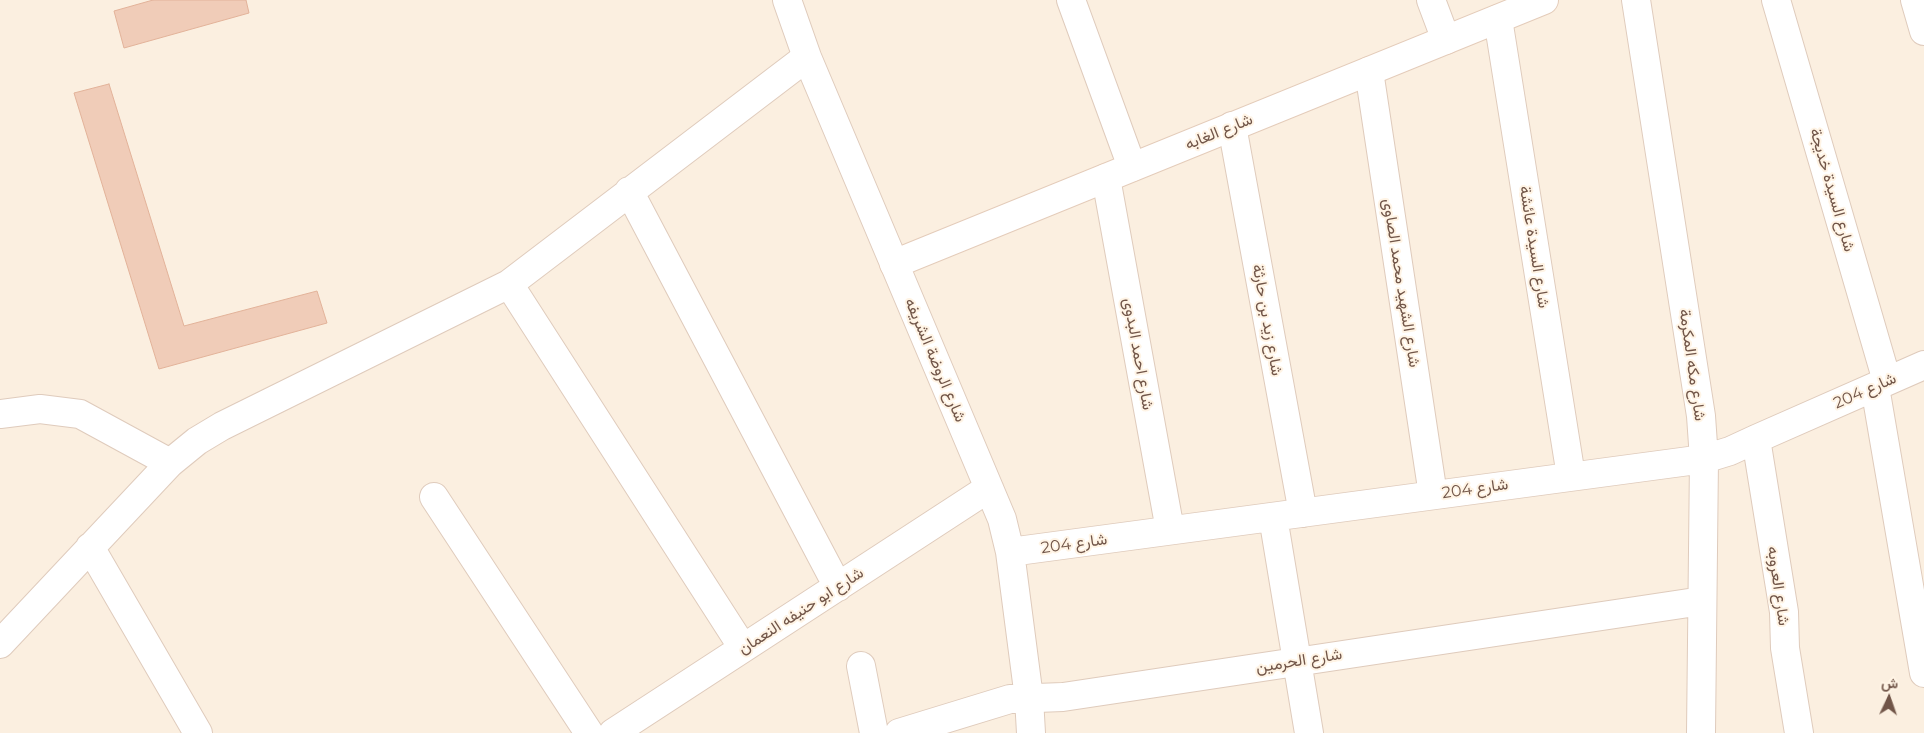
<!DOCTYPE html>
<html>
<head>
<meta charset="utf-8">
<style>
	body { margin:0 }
	#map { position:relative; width:1924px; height:733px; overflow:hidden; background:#fbefe0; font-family:Montserrat,Vazirmatn,sans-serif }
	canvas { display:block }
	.north { position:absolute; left:1864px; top:673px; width:50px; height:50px; -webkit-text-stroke:4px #fff4e5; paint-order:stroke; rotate:3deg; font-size:14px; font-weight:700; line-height:20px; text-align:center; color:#715548 }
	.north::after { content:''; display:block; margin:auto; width:18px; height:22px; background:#715548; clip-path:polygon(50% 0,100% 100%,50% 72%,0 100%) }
</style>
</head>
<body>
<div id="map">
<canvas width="1924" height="733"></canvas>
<div class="north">ش</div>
</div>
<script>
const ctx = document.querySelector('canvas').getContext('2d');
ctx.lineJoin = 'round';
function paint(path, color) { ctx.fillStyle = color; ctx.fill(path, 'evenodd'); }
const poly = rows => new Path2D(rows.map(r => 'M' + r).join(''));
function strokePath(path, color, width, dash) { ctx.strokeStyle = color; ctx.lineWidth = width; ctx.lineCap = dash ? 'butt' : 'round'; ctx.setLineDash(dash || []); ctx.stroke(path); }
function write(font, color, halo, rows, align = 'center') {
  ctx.font = font + ' Montserrat,Vazirmatn,sans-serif'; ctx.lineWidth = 4; ctx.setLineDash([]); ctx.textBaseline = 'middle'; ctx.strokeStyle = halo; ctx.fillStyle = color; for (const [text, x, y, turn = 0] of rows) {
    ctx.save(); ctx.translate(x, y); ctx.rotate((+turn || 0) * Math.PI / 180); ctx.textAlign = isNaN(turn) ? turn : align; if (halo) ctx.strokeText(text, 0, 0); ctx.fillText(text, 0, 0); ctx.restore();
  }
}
const building = poly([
	[153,0,246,0,249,13,124,48,114,11,153,0],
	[109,84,184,326,317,291,327,323,159,369,74,93,109,84]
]);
paint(building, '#f0ccb8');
strokePath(building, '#e2b299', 1);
const street = poly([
	[787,0,807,57,1002,519,1010,552,1029,698,1031,733],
	[1071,0,1132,167],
	[1431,0,1446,40],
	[1636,0,1701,416,1704,459,1701,733],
	[1776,0,1887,381],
	[1915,0,1924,31],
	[1498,19,1571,476],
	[1369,71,1433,495],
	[1232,126,1303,513],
	[1106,178,1170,530],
	[629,191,838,587],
	[509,284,743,648],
	[1875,387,1924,673],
	[0,414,40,409,80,414,170,463],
	[1756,439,1784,612,1785,648,1799,733],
	[434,497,589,733],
	[1273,517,1309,733],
	[90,547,198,733],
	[1010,552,1704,459,1730,451,1756,439,1924,365],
	[0,644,170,463,197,441,222,426,509,284,807,57],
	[861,666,874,733],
	[613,733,989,488],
	[899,733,1010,699,1063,697,1702,601]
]);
const secondary = poly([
	[894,264,1544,0]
]);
strokePath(street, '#dfcbbc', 30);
strokePath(secondary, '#e4ccba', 30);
strokePath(street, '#fff', 28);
strokePath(secondary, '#fff', 28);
write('16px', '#715548', '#fff4e5', [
	["شارع الغابه",1219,132,-22],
	["شارع السيدة خديجة",1832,190,74],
	["شارع السيدة عائشة",1534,247,81],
	["شارع الشهيد محمد الصاوى",1401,283,81],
	["شارع زيد بن حارثة",1267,320,80],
	["شارع احمد البدوى",1138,354,80],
	["شارع الروضة الشريفه",935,360,67],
	["شارع مكه المكرمة",1692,365,82],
	["شارع 204",1865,391,-24],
	["شارع 204",1475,489,-8],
	["شارع 204",1074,544,-8],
	["شارع العروبه",1778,586,82],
	["شارع ابو حنيفه النعمان",801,611,-33],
	["شارع الحرمين",1299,661,-9]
]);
</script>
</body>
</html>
